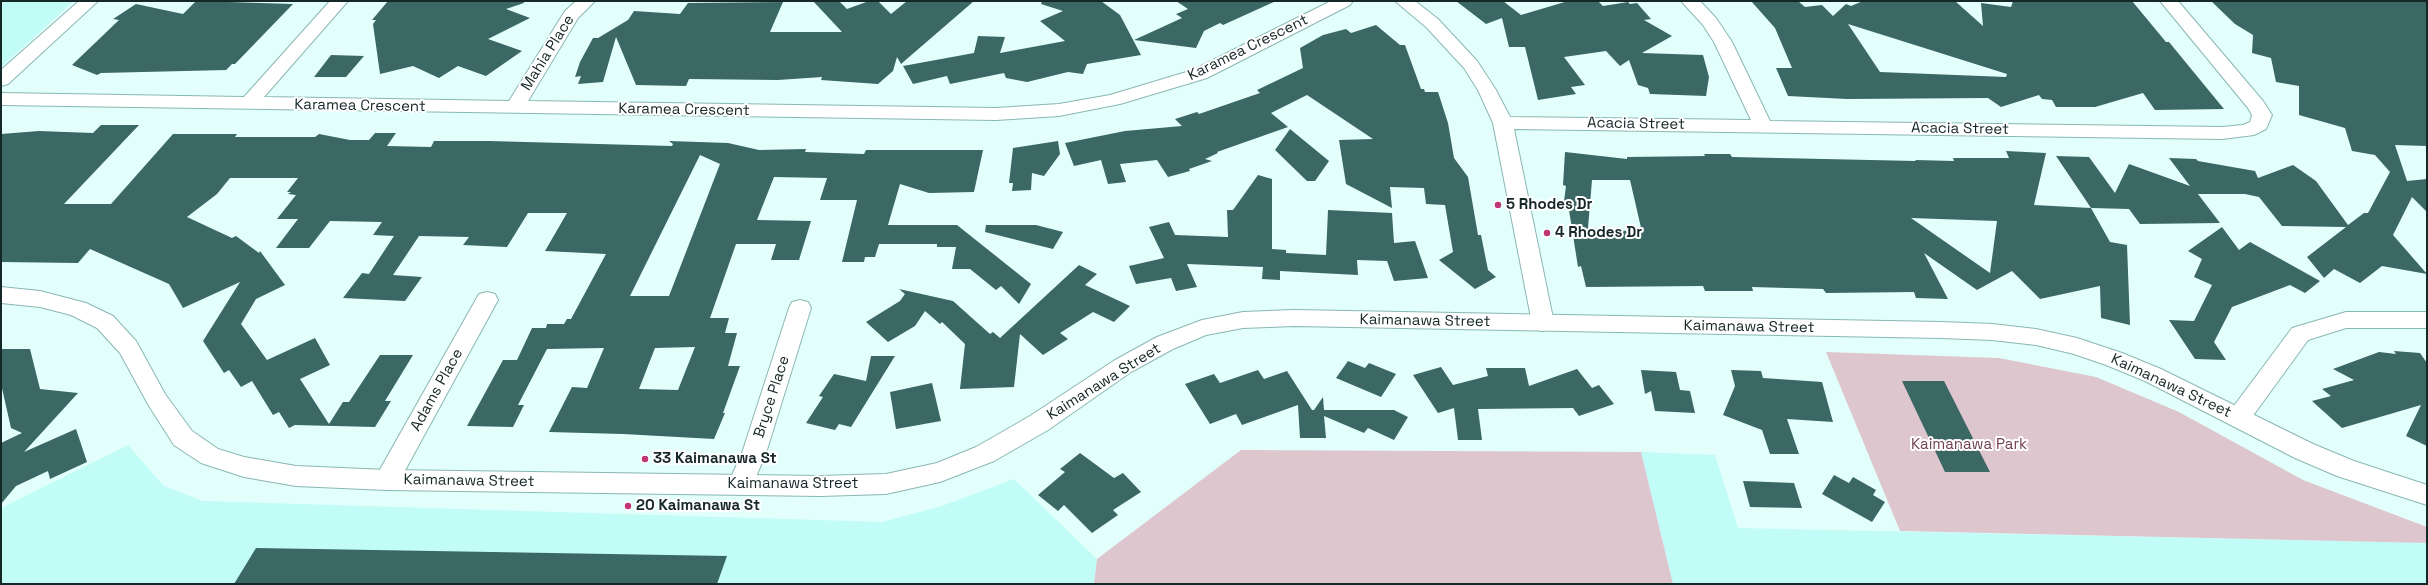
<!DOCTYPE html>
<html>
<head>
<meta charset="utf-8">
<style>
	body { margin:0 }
	#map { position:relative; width:2428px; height:585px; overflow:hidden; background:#e3fffc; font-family:"Space Grotesk",sans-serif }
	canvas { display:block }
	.frame { position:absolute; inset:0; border:2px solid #152726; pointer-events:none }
</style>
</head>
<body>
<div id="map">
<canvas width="2428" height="585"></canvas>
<div class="frame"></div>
</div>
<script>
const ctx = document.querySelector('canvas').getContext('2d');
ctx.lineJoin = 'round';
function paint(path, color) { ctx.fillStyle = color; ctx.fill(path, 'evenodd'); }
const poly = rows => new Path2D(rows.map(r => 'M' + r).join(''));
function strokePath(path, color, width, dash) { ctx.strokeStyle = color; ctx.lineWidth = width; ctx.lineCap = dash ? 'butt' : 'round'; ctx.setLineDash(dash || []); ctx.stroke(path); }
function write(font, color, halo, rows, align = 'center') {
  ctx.font = font + ' "Space Grotesk",sans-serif'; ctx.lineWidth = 4; ctx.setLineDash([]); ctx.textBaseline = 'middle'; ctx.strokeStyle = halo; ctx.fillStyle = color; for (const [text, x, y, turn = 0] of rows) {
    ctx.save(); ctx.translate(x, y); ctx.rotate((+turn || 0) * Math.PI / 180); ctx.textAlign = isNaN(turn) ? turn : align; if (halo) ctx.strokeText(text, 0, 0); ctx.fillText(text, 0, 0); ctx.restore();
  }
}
paint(poly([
	[1,1,74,1,1,67],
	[128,445,164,486,203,501,882,522,942,506,1014,479,1097,559,1094,584,1,584,1,508],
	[1641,452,1715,455,1738,528,2427,543,2427,584,1673,584]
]), '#c1fcf7');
paint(poly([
	[1826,352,1999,358,2096,377,2179,412,2303,480,2427,527,2427,543,1900,531],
	[1241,450,1641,452,1673,584,1094,584,1097,559]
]), '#ddc6cd');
paint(poly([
	[196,1,293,4,235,64,232,64,226,70,101,73,97,75,72,65,119,20,113,19,136,4,183,14],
	[388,1,523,1,524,3,506,9,530,18,488,39,522,51,486,76,458,66,439,78,413,66,380,74,373,24,376,20,372,20],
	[813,1,839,1,847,9,869,1,878,1,891,14,907,1,974,1,901,64,897,57,893,71,878,84,821,80,822,77,778,80,689,79,686,86,636,85,616,37,603,82,578,84,581,76,575,77,580,62,593,38,598,38,628,20,634,11,680,14,688,3,783,2,770,32,842,32],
	[1042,1,1101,1,1120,15,1141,55,1087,64,1083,74,1068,72,1027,82,1006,78,1004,73,950,84,947,76,913,84,903,66,974,53,978,36,1005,37,1000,53,1065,41,1040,21,1063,11,1041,4],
	[1176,1,1276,1,1223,25,1220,23,1204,31,1196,48,1134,40,1182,18,1176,14,1188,9],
	[1456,1,1503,1,1521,15,1568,1,1598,1,1603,6,1628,2,1630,4,1637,3,1651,19,1644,20,1672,36,1642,53,1703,55,1709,77,1706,96,1650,94,1648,88,1638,85,1629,60,1620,66,1606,51,1564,57,1585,85,1571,87,1576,94,1538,100,1525,47,1509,47,1502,18,1486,24],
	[1751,1,1798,1,1805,7,1822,5,1833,16,1846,4,1851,6,1863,1,1955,1,1983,26,1981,3,2011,7,2013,1,2132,1,2166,42,2169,42,2224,109,2155,110,2143,93,2095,107,2056,107,2052,100,2042,99,2039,95,2001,107,1988,98,1847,99,1788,96,1776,68,1792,68,1775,28],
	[1848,24,2007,74,2006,77,1880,72],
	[2211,1,2427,1,2427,146,2395,145,2407,181,2427,179,2427,212,2412,197,2393,235,2427,274,2382,266,2360,283,2334,269,2324,278,2307,257,2346,227,2282,226,2259,197,2245,194,2198,194,2220,223,2140,224,2129,209,2091,208,2056,156,2089,157,2115,193,2129,164,2190,186,2169,158,2196,159,2198,161,2255,171,2258,178,2293,165,2316,181,2348,225,2364,213,2368,213,2390,172,2375,155,2352,151,2345,128,2299,115,2299,86,2276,82,2271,58,2252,53,2253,35,2235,24],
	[1376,25,1400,45,1405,45,1421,89,1424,89,1425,92,1438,92,1448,123,1454,158,1468,177,1478,235,1481,235,1488,270,1496,277,1475,289,1439,260,1453,252,1445,205,1426,204,1424,188,1390,187,1392,208,1346,184,1339,140,1373,139,1307,95,1271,113,1288,127,1217,152,1218,153,1205,159,1212,161,1189,169,1190,171,1168,177,1157,160,1120,164,1126,182,1108,184,1101,160,1074,166,1065,143,1125,131,1182,126,1175,119,1197,112,1199,114,1260,93,1257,90,1303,68,1300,48,1323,35,1346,29,1351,33],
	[331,55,364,56,346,77,314,77],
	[101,125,139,125,64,204,111,204,173,134,237,134,235,137,315,137,319,134,350,140,369,140,375,133,396,133,387,146,431,147,434,141,489,141,672,146,673,144,669,141,728,143,759,150,806,149,805,152,864,154,866,150,983,150,974,192,929,193,900,184,888,225,957,225,1031,284,1019,304,1001,286,996,290,970,269,952,269,956,247,937,247,937,244,879,244,875,257,865,257,864,262,842,262,857,200,820,200,827,178,774,177,757,220,811,221,799,260,771,260,776,244,736,244,710,318,729,318,725,333,737,333,728,366,740,366,723,413,725,413,714,439,623,434,549,432,572,387,587,388,604,348,547,349,518,405,524,405,513,427,467,426,503,360,517,360,532,328,546,328,547,324,564,324,567,319,571,319,606,254,545,251,567,213,528,213,507,247,463,245,469,237,419,236,393,275,422,277,405,301,343,298,362,273,369,274,394,236,373,235,382,222,330,221,309,248,276,248,298,219,277,219,296,195,288,194,291,192,287,192,298,178,230,178,217,194,187,217,232,238,236,236,259,253,260,251,285,285,256,299,241,324,267,360,315,338,330,365,300,379,329,424,343,402,349,402,380,355,413,355,385,401,391,401,375,427,295,425,289,428,279,412,273,415,252,381,241,387,229,370,224,373,203,341,240,282,183,308,169,284,90,249,78,263,1,262,1,134,39,131,93,133],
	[700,155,720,164,669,296,630,296],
	[695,347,678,390,639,389,655,348],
	[1290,129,1329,161,1315,181,1307,181,1275,150],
	[1058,141,1060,154,1044,176,1032,173,1031,190,1012,191,1013,183,1009,183,1013,148],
	[2006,151,2046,153,2034,205,2091,208,2110,242,2127,245,2130,325,2101,318,2100,286,2040,299,2012,271,1977,290,1924,253,1948,299,1916,298,1914,292,1826,293,1823,289,1752,287,1753,291,1705,291,1703,286,1586,287,1581,266,1578,267,1569,210,1563,209,1566,186,1563,185,1565,152,1627,159,1627,157,1705,156,1704,154,1730,154,1732,157,1916,161,1915,160,1954,161,1953,158,2009,158],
	[1592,180,1630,180,1642,232,1588,228],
	[1911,218,1997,221,1990,273],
	[1258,175,1272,179,1272,249,1286,250,1286,253,1326,255,1328,210,1392,213,1394,243,1415,241,1428,278,1394,281,1387,261,1357,260,1358,275,1280,271,1280,280,1262,279,1263,267,1187,264,1197,287,1176,291,1171,278,1136,284,1129,266,1164,258,1149,227,1169,222,1175,235,1228,237,1227,210,1233,210],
	[986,225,1036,225,1063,232,1053,249,985,232],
	[2222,227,2239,250,2250,242,2320,281,2305,293,2290,285,2232,307,2214,342,2226,360,2195,359,2169,320,2194,321,2212,285,2194,277,2202,259,2188,251],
	[1079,265,1097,274,1085,285,1130,306,1114,322,1093,312,1060,333,1068,339,1043,355,1020,334,1014,387,960,389,965,344,942,322,940,324,925,311,915,326,888,342,866,322,900,301,905,294,899,289,953,301,990,334,993,332,1000,338],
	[1,349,30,349,40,389,78,393,24,452,76,429,87,462,50,479,48,471,16,486,1,504,1,443,22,433,11,428,1,384],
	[2394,351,2420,353,2427,363,2427,446,2406,436,2421,405,2342,428,2312,401,2331,396,2322,389,2354,380,2333,369,2379,352,2396,354],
	[871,356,895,356,851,427,839,424,835,430,806,423,823,397,819,396,834,374,866,381],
	[1348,361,1365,368,1369,363,1396,374,1381,397,1336,378],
	[1441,367,1453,385,1488,376,1486,368,1525,368,1529,386,1577,369,1592,388,1599,385,1614,404,1579,416,1573,408,1478,409,1482,440,1458,440,1454,408,1438,413,1413,375],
	[1258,370,1264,379,1287,371,1312,410,1314,410,1323,397,1324,410,1394,410,1408,417,1394,440,1368,428,1364,433,1324,416,1326,438,1300,438,1298,405,1242,425,1236,414,1210,424,1185,384,1214,374,1220,383],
	[1641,370,1676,372,1680,390,1690,391,1695,413,1655,411,1651,391,1645,394],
	[1731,370,1761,371,1763,378,1822,382,1833,422,1787,419,1799,454,1770,454,1762,430,1723,415,1735,386],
	[1902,381,1944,381,1990,472,1945,472],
	[932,383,941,421,896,429,890,392],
	[1080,453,1114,478,1123,473,1141,492,1113,510,1118,515,1092,533,1064,505,1058,511,1038,495,1065,472,1060,469],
	[1834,475,1849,483,1853,477,1876,490,1873,495,1885,502,1872,522,1822,494],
	[1743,481,1794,483,1802,508,1750,507],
	[256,548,727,556,717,584,234,584]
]), '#3b6765');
const minor = poly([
	[330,1,348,1,264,97,509,101,565,11,576,1,595,1,578,18,528,101,996,108,1059,104,1110,95,1193,70,1331,1,1353,1,1350,5,1207,78,1120,104,1059,116,996,120,1,105,1,93,244,97,330,1],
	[1395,1,1415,1,1438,19,1477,61,1496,90,1510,117,1751,120,1714,42,1703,25,1681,1,1700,1,1716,18,1732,42,1770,121,2222,127,2243,125,2250,122,2252,115,2248,108,2160,1,2178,1,2263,101,2272,115,2266,129,2254,135,2222,139,1514,129,1554,323,1551,329,1543,331,1535,329,1532,323,1493,123,1478,90,1464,68,1426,27,1395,1],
	[487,292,495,294,498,300,396,487,387,490,378,487,374,480,378,473,479,294,487,292],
	[800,300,808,302,811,308,766,453,750,491,741,494,732,491,728,484,742,453,789,308,792,302,800,300],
	[2346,312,2427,312,2427,328,2346,328,2308,340,2247,424,2239,426,2231,424,2227,417,2231,410,2292,328,2346,312]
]);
const tertiary = poly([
	[1,287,40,291,86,303,113,316,136,341,165,394,192,431,218,449,244,457,296,466,387,470,820,476,886,474,937,463,976,447,1030,416,1115,360,1157,337,1202,320,1243,312,1294,310,1941,322,1992,324,2036,329,2077,338,2122,353,2161,369,2313,444,2354,461,2427,485,2427,505,2337,476,2295,458,2145,381,2106,365,2074,354,2036,345,1992,340,1941,338,1294,326,1243,328,1206,335,1173,349,1131,372,1048,430,994,461,940,482,886,494,820,496,387,490,296,486,244,477,201,463,174,445,149,406,120,353,97,328,71,315,40,307,1,303,1,287]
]);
const secondary = poly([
	[79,1,98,1,8,84,1,86,1,70,79,1]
]);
strokePath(minor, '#89b7b4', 2);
strokePath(tertiary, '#89b7b4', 2);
strokePath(secondary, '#89b7b4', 2);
paint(minor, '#fff');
paint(tertiary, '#fff');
paint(secondary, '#fff');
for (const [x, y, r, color] of [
	[1498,205,4,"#be3674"],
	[1547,233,4,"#be3674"],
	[645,459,4,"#be3674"],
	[628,506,4,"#be3674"]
]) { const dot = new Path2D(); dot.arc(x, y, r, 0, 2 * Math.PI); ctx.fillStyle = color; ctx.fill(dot); strokePath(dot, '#fff', 1.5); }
write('15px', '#152726', '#fff', [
	["Karamea Crescent",1248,48,-26],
	["Mahia Place",548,53,-58],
	["Karamea Crescent",360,106,1],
	["Karamea Crescent",684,110,1],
	["Acacia Street",1636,124,1],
	["Acacia Street",1960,129,1],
	["Kaimanawa Street",1425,321,1],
	["Kaimanawa Street",1749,327,1],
	["Kaimanawa Street",1104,382,-32],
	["Kaimanawa Street",2171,386,25],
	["Adams Place",437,390,-61],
	["Bryce Place",772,397,-72],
	["Kaimanawa Street",469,481,1],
	["Kaimanawa Street",793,484]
]);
write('bold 15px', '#152726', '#fff', [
	["5 Rhodes Dr",1506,205],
	["4 Rhodes Dr",1555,233],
	["33 Kaimanawa St",653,459],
	["20 Kaimanawa St",636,506]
], 'left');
write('15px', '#724153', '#fff', [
	["Kaimanawa Park",1969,445]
]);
</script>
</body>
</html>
